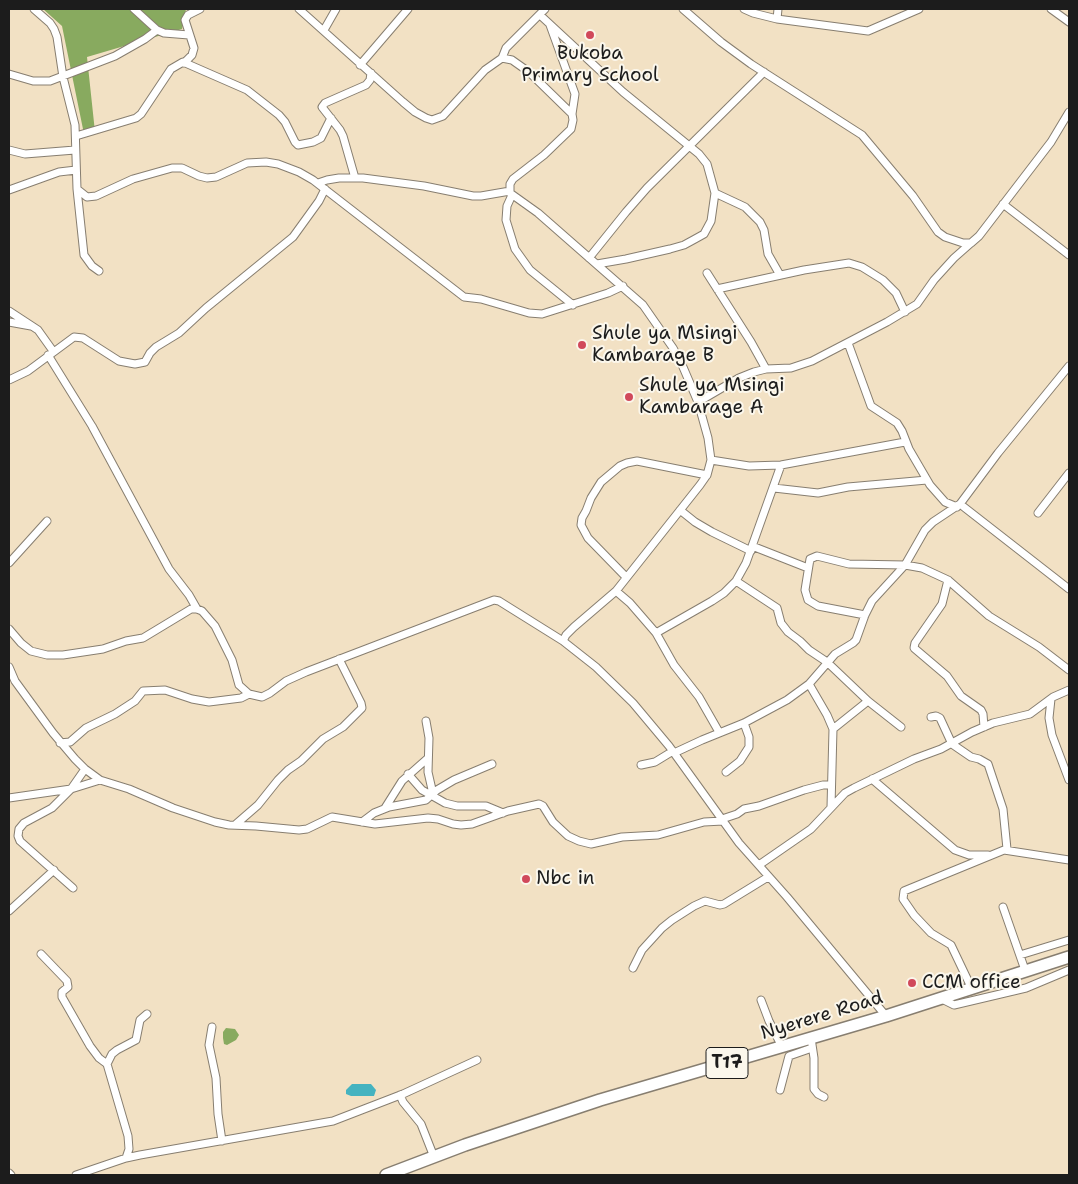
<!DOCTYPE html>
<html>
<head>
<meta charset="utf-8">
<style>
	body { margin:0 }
	#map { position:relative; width:1078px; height:1184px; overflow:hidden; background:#f2e1c4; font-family:"Shantell Sans",sans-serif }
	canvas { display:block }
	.frame { position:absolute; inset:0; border:10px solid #1c1c1c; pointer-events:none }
</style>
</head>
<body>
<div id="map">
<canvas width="1078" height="1184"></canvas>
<div class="frame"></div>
</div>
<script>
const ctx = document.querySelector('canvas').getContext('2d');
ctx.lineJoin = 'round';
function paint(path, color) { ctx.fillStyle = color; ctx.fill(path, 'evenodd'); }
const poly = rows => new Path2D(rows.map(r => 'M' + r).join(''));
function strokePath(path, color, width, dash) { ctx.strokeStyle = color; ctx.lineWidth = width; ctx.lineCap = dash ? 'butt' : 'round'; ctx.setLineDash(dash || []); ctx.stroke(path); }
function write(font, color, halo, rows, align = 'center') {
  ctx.font = font + ' "Shantell Sans",sans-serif'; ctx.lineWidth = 4; ctx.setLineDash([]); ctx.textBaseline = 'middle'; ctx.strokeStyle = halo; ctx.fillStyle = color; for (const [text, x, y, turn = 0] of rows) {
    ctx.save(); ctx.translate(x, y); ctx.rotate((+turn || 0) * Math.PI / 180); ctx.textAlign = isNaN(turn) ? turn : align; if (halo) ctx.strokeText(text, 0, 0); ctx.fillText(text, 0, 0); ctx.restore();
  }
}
paint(poly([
	[43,9,186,9,182,29,87,57,95,132,84,134,62,26],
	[226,1028,235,1029,239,1035,236,1040,227,1045,224,1044,223,1038,223,1032]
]), '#88aa5f');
paint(poly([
	[352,1084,371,1084,376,1090,374,1096,351,1096,346,1094,346,1090]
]), '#45b3c0');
const minor = poly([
	[34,9,50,23,54,29,57,37,63,77,75,125,77,189,87,197,96,196,133,179,172,168,182,168,199,176,207,178,216,177,247,163,266,162,278,164,299,172,313,180,464,297,481,299,529,313,542,314,608,293,623,286],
	[134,9,157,30,164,33,189,35],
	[299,9,403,102,415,112,426,118,432,120,443,116,485,70,502,58,512,60,529,72,572,114,573,120,571,129,544,155,513,179,510,184,510,193,538,213,643,305,673,348,683,367,698,402,708,438,711,460,707,475,700,485,616,591,574,627,566,635,563,641,596,667,633,703,669,746,739,843,787,897,886,1016],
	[683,9,721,42,751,64,862,135,913,196,938,232,945,237,963,243,971,243,979,236,1051,142,1069,112],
	[744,9,753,13,777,19,868,31,919,9],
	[1051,9,1069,22],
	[540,15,623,92,699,154,707,164,715,193,711,221,704,234,695,239,684,245,670,249,626,259,597,264],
	[777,19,778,9],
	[550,25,575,94,572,114],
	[324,30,336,9],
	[502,58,506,48,545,9],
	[184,63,192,55,194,48,185,20,188,15,200,9],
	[360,65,408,9],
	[9,74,33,81,50,81,115,56,145,39,157,30],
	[76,136,136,118,141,114,171,69,183,62,247,90,279,115,285,122,295,142,298,145,313,142,321,138,331,118],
	[9,150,25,154,75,150],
	[355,178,343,136,340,130,322,107,325,103,366,85,370,80,371,73],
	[318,183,327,180,339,178,363,178,424,186,473,196,481,196,510,191],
	[77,189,84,255,92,266,99,271],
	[9,190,59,172,76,170],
	[715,193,745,207,760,222,764,230,768,254,780,275],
	[512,195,507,206,506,220,515,249,530,270,573,305],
	[1003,204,1069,255],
	[589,258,626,212,647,188,764,72],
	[707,273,751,342,766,369],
	[717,289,804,270,849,263,862,267,883,280,896,293,905,312],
	[9,311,38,330,53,351],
	[9,322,31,326],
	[848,343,871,406,897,423,902,431,909,449,930,485,945,502,957,507],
	[48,355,92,426,169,569,189,595,197,609],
	[9,380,28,371,74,337,83,338,119,361,135,364,145,362,150,353,156,347,179,333,206,308,293,237,319,201,325,189],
	[698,402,739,378,754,372,766,369,791,368,812,361,887,322,917,304,934,280,954,258,971,243],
	[711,460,749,466,781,465,905,442],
	[774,488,818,493,848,487,927,480],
	[960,504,1069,589],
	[680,510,695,522,712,532,751,551],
	[1038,513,1069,473],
	[752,546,808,568],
	[9,563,47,521],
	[626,577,588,538,581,525,582,518,586,511,591,498,601,482,620,466,627,463,637,461,707,475],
	[948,580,942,604,915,643,914,648,947,676,961,696,981,710,983,714,984,727],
	[736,581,777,608,781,623,788,632,800,641,809,650,827,662,868,701,901,727],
	[616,591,630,603,656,633,674,665,699,697,719,732],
	[865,615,818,606,808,600,805,590,810,559,817,556,849,564,905,565,922,568,948,580,989,616,1039,647,1069,670],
	[9,629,21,643,31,651,47,655,63,655,103,649,126,641,143,638,191,609,197,609,202,611,215,626,232,660,239,685,249,694,262,697,270,693,286,681,306,672,494,600,499,601,563,641],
	[656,633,712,601,724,593,736,581,746,563,781,465],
	[9,667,15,681,53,733,75,759,85,769,100,780,129,789,173,808,215,822,229,825,256,826,299,830,307,829,332,817,375,824,428,818,438,819,453,824,461,825,472,824,508,811,539,804,543,806,553,822,568,836,579,841,591,844,622,837,658,835,704,822,723,821],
	[809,684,827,715,833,729,831,807],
	[1051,699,1049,718,1052,735,1069,780],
	[931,717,936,716,940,718,952,744,971,757,979,759,988,764,1003,809,1007,849],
	[426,721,429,738,428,772,433,794],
	[833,729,868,701],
	[60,743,70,742,86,728,115,714,135,701,143,691,165,690,192,699,209,702,241,698,249,694],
	[674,753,702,740,744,723,787,700,809,684,835,654,853,643,856,640,865,615,872,601,905,565,925,530,933,522,960,504,998,453,1069,366],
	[641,765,655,762,673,751],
	[726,772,740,761,749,747,749,737,744,723],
	[408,774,422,790,445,803,457,806,486,806,503,813],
	[872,779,955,850,969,855,988,855],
	[9,798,71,789,100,780],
	[385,808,402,781,428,758],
	[722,819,737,814,744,809,759,806,804,790,823,785,831,785],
	[362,822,374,813,389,807,426,800,437,790,454,780,492,764],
	[235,825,258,805,278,780,288,770,301,761,323,739,343,727,362,708,361,703,339,659],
	[759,865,811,829,845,793,854,788,914,759,941,749,972,732,993,723,1030,714,1053,697,1069,690],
	[73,888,20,841,18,836,19,829,24,823,52,808,71,789,85,769],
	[1003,907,1025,970],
	[9,911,54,870],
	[41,954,67,981,68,987,62,992,62,997,90,1046,99,1058,107,1064],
	[1020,955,1069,940],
	[633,968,642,950,662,928,672,920,694,906,705,901,720,905,724,904,768,877],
	[971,987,951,945,931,933,914,915,903,899,904,891,1004,850,1069,860],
	[940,998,954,1005,1026,988,1069,970],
	[761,1000,769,1021,782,1047],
	[212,1027,209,1045,216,1078,218,1114,222,1141],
	[811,1038,814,1058,814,1089,818,1094,824,1097],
	[780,1090,789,1056,812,1048],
	[400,1095,403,1102,421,1124,434,1157],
	[126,1158,129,1149,128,1136,107,1064,112,1054,117,1050,136,1040,140,1020,147,1014],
	[9,1173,11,1175],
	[76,1175,126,1158,140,1155,333,1121,403,1094,477,1060]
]);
const primary = poly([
	[386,1175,465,1145,600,1100,886,1016,1069,957]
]);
strokePath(minor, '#877e70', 9);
strokePath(primary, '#877e70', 14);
strokePath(minor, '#fff', 7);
strokePath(primary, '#fff', 11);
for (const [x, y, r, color] of [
	[590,35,5,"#d1495b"],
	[582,345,5,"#d1495b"],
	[629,397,5,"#d1495b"],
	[526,879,5,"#d1495b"],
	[912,983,5,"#d1495b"]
]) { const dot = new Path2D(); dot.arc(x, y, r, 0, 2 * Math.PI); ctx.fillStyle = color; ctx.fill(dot); strokePath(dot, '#fbf7ec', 2); }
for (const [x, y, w] of [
	[727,1063,42]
]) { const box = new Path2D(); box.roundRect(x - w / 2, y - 15.5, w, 31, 4); ctx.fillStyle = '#fbf7ec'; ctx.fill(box); strokePath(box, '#1c1c1c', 1); }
write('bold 18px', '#1c1c1c', null, [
	["T17",727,1063]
]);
write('19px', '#1c1c1c', '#fbf7ec', [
	["Bukoba",590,54,"center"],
	["Primary School",590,76,"center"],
	["Shule ya Msingi",592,334],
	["Kambarage B",592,356],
	["Shule ya Msingi",639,386],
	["Kambarage A",639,408],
	["Nbc in",536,879],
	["CCM office",922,983]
], 'left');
write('19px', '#1c1c1c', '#fbf7ec', [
	["Nyerere Road",822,1016,-17]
]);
</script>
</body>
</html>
